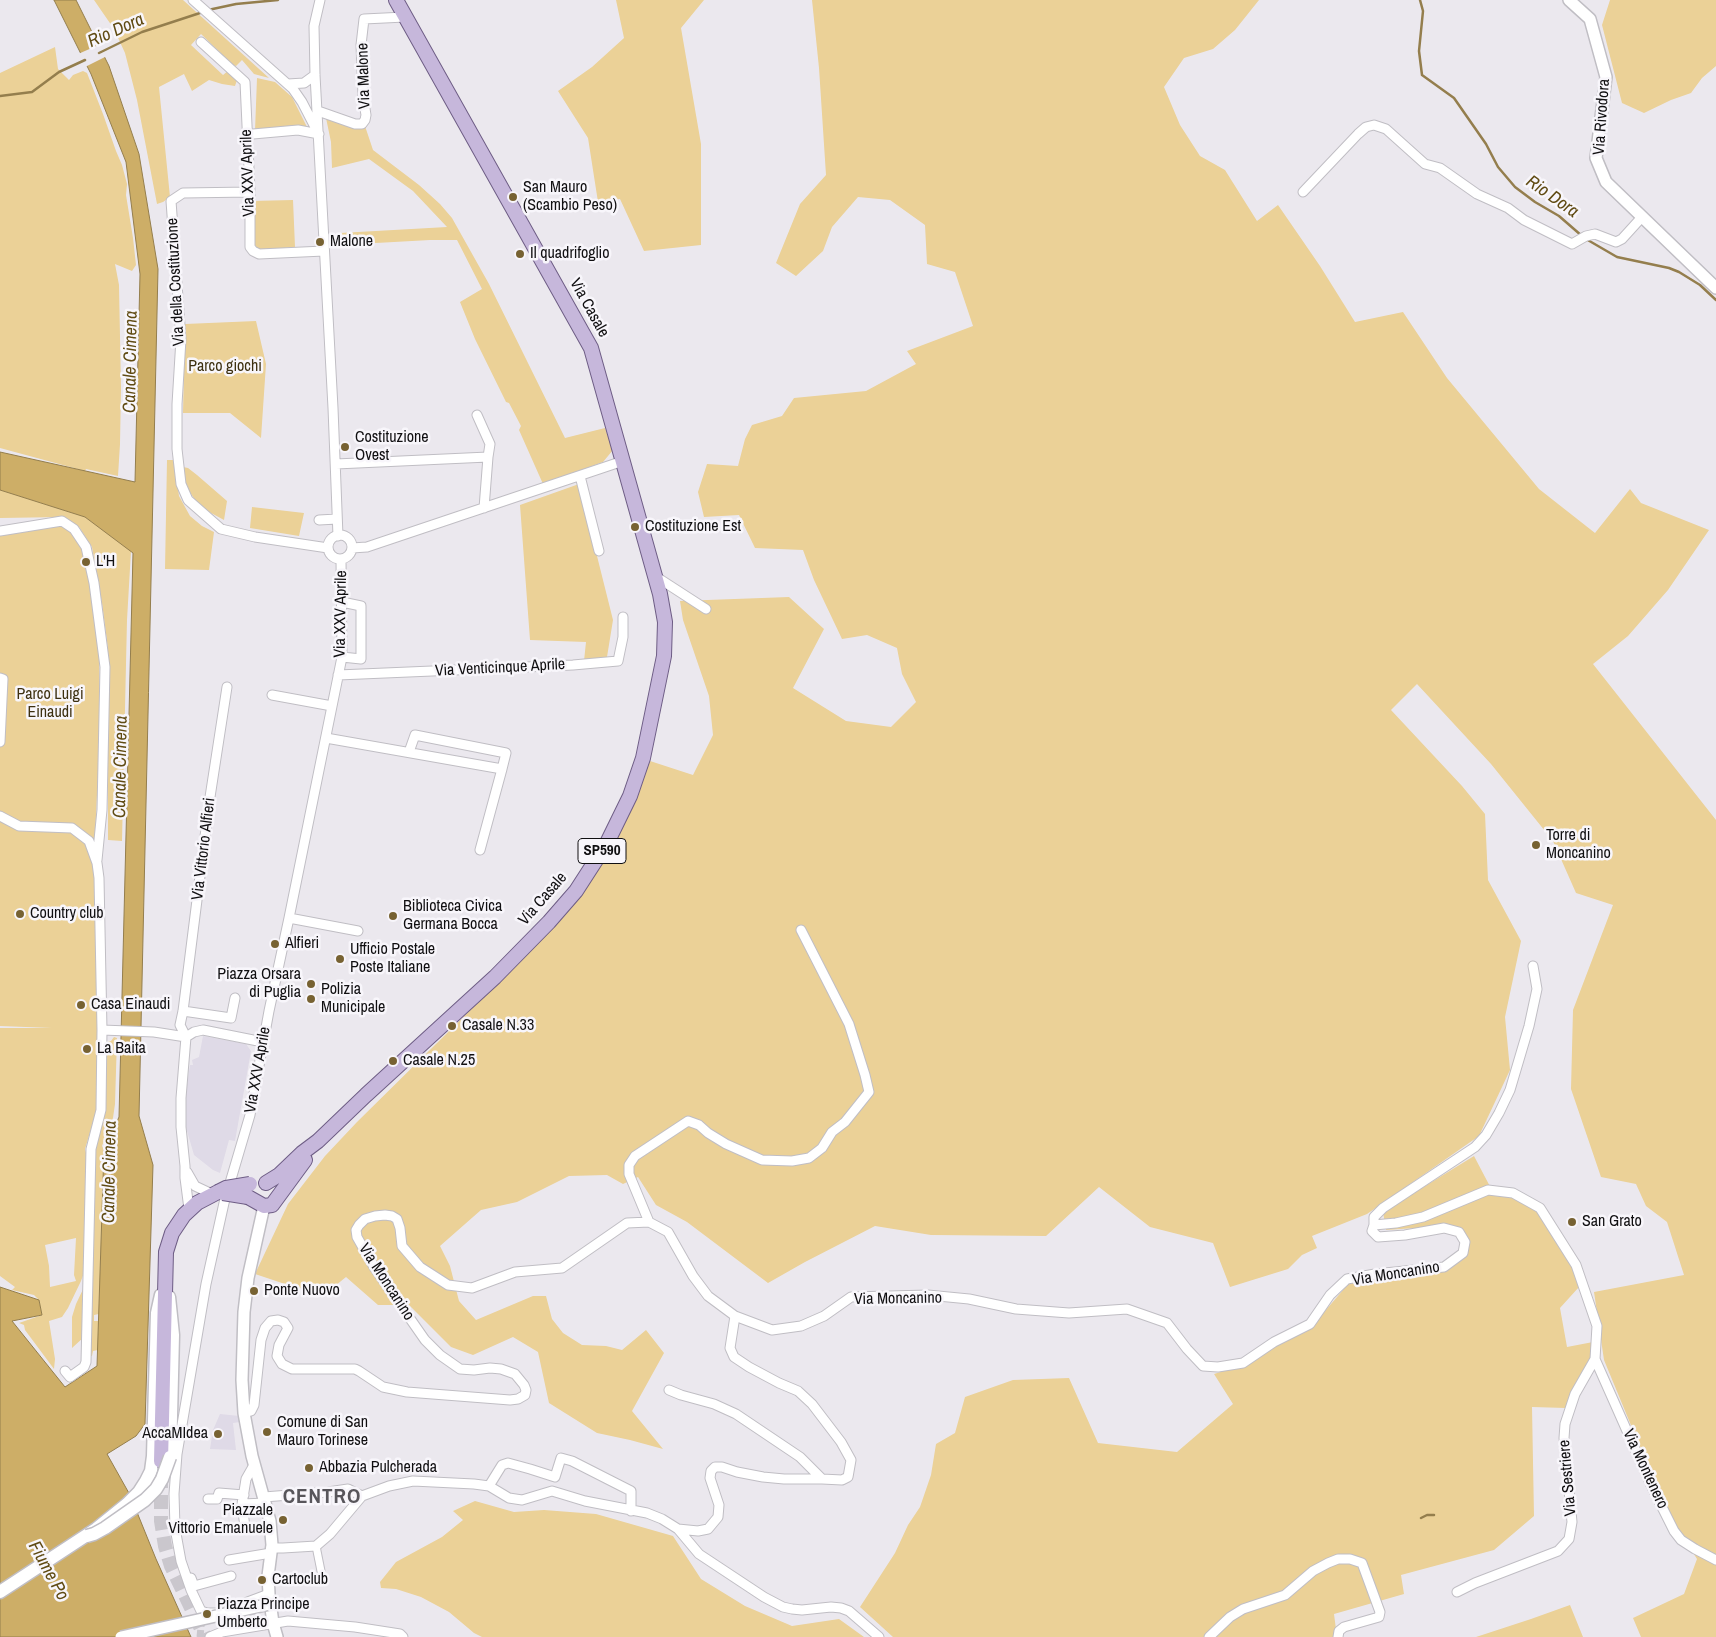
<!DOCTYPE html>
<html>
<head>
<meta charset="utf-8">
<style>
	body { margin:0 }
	canvas { display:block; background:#ebe8ee }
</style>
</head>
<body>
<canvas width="1716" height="1637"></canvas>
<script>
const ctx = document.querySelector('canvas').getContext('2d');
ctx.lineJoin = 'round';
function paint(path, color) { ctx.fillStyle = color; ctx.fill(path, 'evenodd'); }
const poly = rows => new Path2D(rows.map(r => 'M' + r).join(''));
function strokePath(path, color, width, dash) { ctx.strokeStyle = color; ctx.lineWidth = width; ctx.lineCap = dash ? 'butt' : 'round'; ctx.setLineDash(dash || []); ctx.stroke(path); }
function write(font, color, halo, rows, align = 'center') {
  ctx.font = font + ' "Archivo Narrow",sans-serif'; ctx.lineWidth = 5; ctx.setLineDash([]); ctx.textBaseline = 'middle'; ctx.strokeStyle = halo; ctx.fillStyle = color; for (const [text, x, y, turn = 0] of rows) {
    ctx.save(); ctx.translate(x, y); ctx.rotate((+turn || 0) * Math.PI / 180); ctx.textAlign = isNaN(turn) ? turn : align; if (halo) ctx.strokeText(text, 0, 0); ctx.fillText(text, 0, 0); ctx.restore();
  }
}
paint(poly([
	[203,1036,246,1044,251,1051,235,1141,229,1140,220,1173,213,1170,194,1155,185,1124,186,1092,190,1065,193,1065,192,1060,199,1057],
	[220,1414,239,1416,240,1422,233,1423,236,1450,210,1449,213,1430]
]), '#dfdae7');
paint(poly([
	[94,0,183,0,269,78,254,74,242,60,236,66,233,65,201,34,191,45,223,75,229,70,237,80,235,86,222,84,209,80,192,91,184,74,159,87,170,197,163,202,157,204,137,100,125,53,114,29],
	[616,0,704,0,681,28,701,144,701,245,644,251,620,199,598,202,588,138,558,91,592,67,624,38],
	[812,0,1259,0,1235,30,1213,49,1184,58,1164,87,1180,125,1200,156,1225,170,1257,221,1278,205,1320,266,1355,322,1403,312,1447,378,1539,489,1595,533,1630,489,1641,503,1709,530,1668,590,1628,636,1593,664,1716,820,1716,1637,1641,1637,1633,1618,1684,1594,1697,1559,1676,1526,1635,1435,1604,1360,1594,1292,1684,1275,1667,1222,1646,1206,1636,1184,1601,1177,1571,1089,1573,1010,1613,905,1576,893,1553,841,1491,764,1417,684,1391,710,1462,786,1485,814,1488,880,1521,941,1505,1017,1510,1070,1479,1136,1367,1214,1312,1236,1317,1248,1302,1255,1288,1269,1230,1287,1213,1243,1150,1227,1099,1187,1046,1236,931,1235,875,1226,805,1262,768,1283,687,1222,656,1205,638,1177,623,1184,607,1175,569,1176,517,1202,481,1210,440,1246,450,1266,459,1301,476,1320,533,1296,546,1296,552,1319,563,1333,582,1345,606,1346,622,1350,646,1330,664,1353,632,1411,663,1449,630,1440,597,1433,549,1403,538,1352,513,1337,473,1355,451,1347,409,1305,378,1305,346,1277,330,1290,297,1288,255,1274,288,1204,325,1156,357,1122,516,965,635,798,650,761,693,775,713,735,709,696,683,620,680,601,789,597,824,629,793,688,846,721,891,727,916,702,902,674,897,648,867,635,842,639,814,580,803,550,755,548,739,515,704,517,698,492,707,464,738,466,745,439,752,425,782,416,794,398,866,391,916,364,907,351,973,326,955,272,927,264,925,225,890,200,858,197,832,227,823,251,796,276,776,263,800,204,826,175,819,68],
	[1610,0,1716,0,1716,66,1702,78,1691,93,1671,100,1644,113,1622,103,1602,25],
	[55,47,58,69,69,80,73,75,83,71,87,73,103,114,116,151,122,165,127,184,126,195,133,238,136,265,132,271,115,264,119,285,121,388,120,444,118,476,86,469,85,471,0,448,0,73],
	[257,78,275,82,292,97,307,127,294,125,255,131],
	[326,118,365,126,373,150,419,185,440,204,452,218,489,284,565,438,605,428,613,450,603,462,543,484,519,430,521,426,509,403,506,402,475,339,460,302,482,289,457,240,430,240,340,245,340,233,447,227,413,191,369,159,332,168,331,142],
	[293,200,295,247,259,250,253,243,251,201],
	[256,321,266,364,261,438,230,413,183,413,185,324],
	[167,460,174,460,179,496,190,516,202,526,214,532,209,570,165,569],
	[183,467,188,468,197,475,227,501,224,520,200,507,189,491,184,479],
	[579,484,613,620,607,657,584,661,586,642,530,640,520,505],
	[0,490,85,517,131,551,127,620,122,841,108,840,108,649,102,603,92,547,79,527,63,517,0,518],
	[252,507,304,513,299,536,250,528],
	[61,523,77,536,86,555,99,649,100,731,95,837,98,1013,96,1112,85,1149,87,1157,87,1264,81,1281,68,1308,62,1317,49,1321,55,1359,54,1369,25,1330,24,1325,19,1323,42,1315,39,1300,34,1295,12,1290,15,1287,0,1276,0,1028,52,1028,0,1026,0,532],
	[76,1238,74,1275,76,1281,50,1287,49,1266,45,1245],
	[114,1037,117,1038,115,1104,113,1118,102,1146,104,1150,99,1314,94,1315,94,1321,99,1321,98,1350,93,1351,92,1356,89,1356,92,1163,103,1109,107,1042,111,1041],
	[1474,1156,1495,1196,1512,1197,1537,1209,1574,1266,1579,1287,1560,1308,1567,1347,1593,1342,1592,1358,1566,1408,1532,1407,1534,1516,1494,1550,1401,1575,1404,1594,1334,1614,1337,1637,893,1637,860,1607,895,1553,908,1525,920,1507,931,1475,936,1444,955,1433,965,1397,1013,1380,1069,1378,1098,1443,1177,1452,1233,1404,1214,1374,1243,1365,1312,1326,1350,1282,1446,1270,1468,1243,1445,1226,1386,1230,1383,1212],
	[86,1283,84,1337,72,1348,72,1317,76,1304],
	[475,1501,514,1512,544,1510,596,1514,673,1536,701,1579,745,1606,792,1626,839,1619,864,1637,482,1637,474,1633,449,1612,421,1597,396,1589,381,1588,380,1582,396,1562,442,1537,463,1520,453,1511],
	[1570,1605,1583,1637,1476,1637,1531,1619]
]), '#ebd197');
const water = poly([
	[54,0,76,0,109,66,139,154,158,269,139,1116,153,1165,145,1424,136,1436,107,1454,130,1495,156,1559,191,1637,0,1637,0,1287,39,1300,42,1315,12,1321,65,1387,97,1366,104,1150,119,1117,133,553,85,517,0,490,0,452,135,482,140,274,126,162,91,74,54,0]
]);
paint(water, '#cdae67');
strokePath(water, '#947e4d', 1);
paint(poly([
	[101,44,107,56,85,67,78,54]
]), '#ebe8ee');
strokePath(poly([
	[1420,0,1423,11,1419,51,1422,75,1454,98,1486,144,1498,167,1515,187,1535,202,1559,216,1582,236],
	[208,10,236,4,278,0],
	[99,53,142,32,203,12],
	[0,96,32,92,59,72,85,60],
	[1586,239,1617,257,1669,268,1679,272,1700,285,1716,300],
	[1421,1518,1427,1515,1434,1515]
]), '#947e4d', 2.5);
strokePath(poly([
	[200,1637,202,1616]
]), '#cac7cd', 7, [7, 3.5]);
strokePath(poly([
	[161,1474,161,1521,165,1546,171,1566,205,1637]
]), '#cac7cd', 14, [14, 7]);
const pedestrian = poly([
	[316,1546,321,1571]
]);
const minor = poly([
	[193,0,293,89,302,102,316,129],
	[320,0,314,26,315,75,333,408,338,536],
	[201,42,245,82,250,190,250,247,253,251,259,254,324,251],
	[288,84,304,83,315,75],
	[318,111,355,124,362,124,365,120,366,115,363,96,361,45,364,19,405,17],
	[253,134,298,130,319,134],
	[250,192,183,193,171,201,181,339,177,404,177,449,181,484,188,500,221,529,255,537,328,548],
	[1303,192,1358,134,1366,127,1374,125,1386,129,1425,164,1440,168,1477,194,1508,208,1524,220,1572,244,1586,236,1595,234,1616,242,1622,239,1642,217],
	[477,415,490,444,488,457],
	[336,464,488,457,484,508],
	[580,476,599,551],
	[319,520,337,519],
	[0,531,62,521,74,529,86,547,94,583,105,667,102,810,97,860],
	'328 547a12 12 0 1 1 24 0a12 12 0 1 1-24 0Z',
	[352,548,367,547,623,461],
	[655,576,706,609],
	[342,657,361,659,361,606,342,602],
	[338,675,573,665,618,661,623,637,623,617],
	[0,678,3,679,0,742],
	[272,695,332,706],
	[326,738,502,769,480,850],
	[409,752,415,735,506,753,502,769],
	[0,816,19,826,72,828,89,841,97,863,99,878,102,1030,101,1110,91,1149,86,1362,84,1367,70,1377,65,1371],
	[289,918,358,931],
	[183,1011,231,1018,235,998],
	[102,1030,154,1032,186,1037,194,1032,203,1030,263,1042],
	[187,1172,195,1186,212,1194],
	[189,1209,185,1178,185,1166,181,1127,181,1098,186,1037,180,1025,183,1011,210,797,227,687],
	[649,1222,629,1174,629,1165,635,1156,688,1121,699,1125,708,1133,726,1144,762,1160,792,1161,809,1158,822,1148,832,1132,845,1122,869,1092,865,1075,849,1024,801,930],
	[1374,1225,1374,1217,1383,1208,1475,1147,1486,1135,1499,1113,1510,1090,1529,1026,1537,989,1533,966],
	[735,1316,730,1348,734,1357,749,1367,779,1383,798,1391,812,1404,841,1442,851,1460,848,1477,842,1480,822,1479],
	[1595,1359,1651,1485,1674,1531,1681,1540,1695,1549,1716,1560],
	[669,1390,681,1395,714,1404,736,1414,800,1457,822,1479,784,1479,763,1477,737,1472,722,1467,715,1467,711,1471,710,1478,719,1505,718,1517,708,1529,698,1531,678,1529],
	[244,1413,251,1411,254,1405,261,1340,265,1328,271,1321,278,1320,284,1322,288,1328,279,1345,277,1356,282,1364,292,1369,355,1369,359,1371,383,1387,407,1392,510,1400,518,1399,525,1395,526,1390,524,1385,515,1374,501,1369,490,1368,474,1370,460,1369,440,1355,425,1340,374,1267,357,1237,356,1230,359,1225,365,1219,375,1216,385,1215,392,1216,397,1219,400,1228,402,1246,420,1267,448,1285,472,1288,515,1272,562,1268,627,1223,649,1222,668,1232,693,1276,708,1296,735,1316,772,1330,801,1326,824,1316,851,1297,928,1295,969,1299,1016,1309,1069,1313,1127,1309,1167,1323,1187,1349,1203,1366,1218,1367,1243,1363,1274,1342,1310,1324,1330,1295,1347,1279,1375,1274,1444,1267,1463,1253,1465,1242,1459,1232,1444,1228,1405,1235,1378,1237,1372,1231,1374,1225,1396,1223,1423,1217,1488,1190,1513,1193,1540,1208,1576,1265,1597,1326,1595,1359,1575,1394,1565,1424,1564,1438,1572,1522,1569,1539,1558,1551,1475,1583,1457,1592],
	[489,1486,502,1465,508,1463,530,1469,555,1477,561,1458,572,1461,631,1491,631,1511],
	[264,1497,328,1492,348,1489,362,1496],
	[208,1499,217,1499,219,1493,244,1495],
	[242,1504,246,1479,254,1465],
	[245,1527,242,1504,266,1503],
	[271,1548,283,1548,316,1546,330,1534,362,1496,389,1486,413,1481,474,1484,489,1486,509,1498,522,1500,552,1491,585,1501,647,1513,662,1519,678,1529,699,1554,764,1597,783,1607,792,1609,802,1610,831,1607,841,1608,849,1611,879,1637],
	[229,1560,271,1553],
	[191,1578,194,1586,231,1576],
	[229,1609,269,1594],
	[217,1613,207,1613,201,1611,191,1590,181,1561,175,1528,174,1494,177,1454,206,1284,224,1203,250,1115,269,1011,289,918,342,657,341,559],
	[210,1637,222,1632,288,1621,355,1627,400,1634,403,1637],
	[1209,1637,1230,1617,1243,1609,1285,1595,1313,1571,1328,1563,1338,1559,1350,1559,1362,1563,1380,1612,1379,1617,1344,1627,1339,1631,1338,1637]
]);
const tertiary = poly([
	[1569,0,1590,19,1606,77,1596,158,1606,182,1716,288],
	[264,1206,248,1278,244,1312,242,1380,244,1413,252,1456,270,1521,272,1545,268,1576,269,1594,273,1623,277,1637]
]);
const secondary = poly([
	[169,1297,173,1335,170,1457],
	[0,1592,96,1529,127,1504,139,1492,146,1481,151,1471,153,1456,157,1313,161,1295]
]);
const primary = poly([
	[266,1183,279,1175,302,1153,318,1141,366,1095,495,977,549,922,576,891,607,843,630,796,643,758,664,656,665,622,660,594,591,348,396,0],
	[248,1197,264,1206,272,1205,305,1160],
	[161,1461,166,1252,172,1233,184,1215,197,1203,218,1192]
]);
strokePath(pedestrian, '#c0bec4', 9);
strokePath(minor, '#c0bec4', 11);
strokePath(tertiary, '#c0bec4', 14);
strokePath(secondary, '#c0bec4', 15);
strokePath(primary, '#6e5d85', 16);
strokePath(pedestrian, '#fff', 7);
strokePath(minor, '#fff', 9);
strokePath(tertiary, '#fff', 11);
strokePath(secondary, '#fff', 12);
strokePath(primary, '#c6b7db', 14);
const tertiaryBridge = poly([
	[121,1637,270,1604]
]);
const secondaryBridge = poly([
	[87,1536,94,1534,105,1528,145,1500,156,1489,162,1479,170,1457]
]);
const primaryBridge = poly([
	[218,1192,226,1188,250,1184],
	[223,1193,248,1197]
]);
strokePath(tertiaryBridge, '#c0bec4', 14, []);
strokePath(secondaryBridge, '#c0bec4', 15, []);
strokePath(primaryBridge, '#6e5d85', 16, []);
strokePath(tertiaryBridge, '#fff', 11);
strokePath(secondaryBridge, '#fff', 12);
strokePath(primaryBridge, '#c6b7db', 14);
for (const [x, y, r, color] of [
	[513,197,5,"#776232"],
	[320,242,5,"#776232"],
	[520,254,5,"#776232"],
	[345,447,5,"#776232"],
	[635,527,5,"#776232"],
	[86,562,5,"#776232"],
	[1536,845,5,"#776232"],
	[20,914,5,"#776232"],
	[393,916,5,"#776232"],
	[275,944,5,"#776232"],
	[340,959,5,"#776232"],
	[311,984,5,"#776232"],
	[311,999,5,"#776232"],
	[81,1005,5,"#776232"],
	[452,1026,5,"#776232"],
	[87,1049,5,"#776232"],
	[393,1061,5,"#776232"],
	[1572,1222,5,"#776232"],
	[254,1291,5,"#776232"],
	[267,1432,5,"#776232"],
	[218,1434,5,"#776232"],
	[309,1468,5,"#776232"],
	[283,1520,5,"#776232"],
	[262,1580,5,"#776232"],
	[207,1614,5,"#776232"]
]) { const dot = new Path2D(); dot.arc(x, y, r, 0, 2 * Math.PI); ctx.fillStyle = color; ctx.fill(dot); strokePath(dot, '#f8f6fb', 2); }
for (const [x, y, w] of [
	[602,851,48]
]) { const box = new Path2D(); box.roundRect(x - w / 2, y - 12.5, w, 25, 4); ctx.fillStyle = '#f8f6fb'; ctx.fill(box); strokePath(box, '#100f11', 1); }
write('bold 15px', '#100f11', null, [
	["SP590",602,851]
]);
write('16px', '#100f11', '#f8f6fb', [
	["Via Malone",364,76,-92],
	["Via Rivodora",1602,117,-86],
	["Via XXV Aprile",248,173,-92],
	["Via della Costituzione",176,282,-93],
	["Via Casale",589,308,61],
	["Via XXV Aprile",341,614,-89],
	["Via Venticinque Aprile",500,668,-3],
	["Via Vittorio Alfieri",204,849,-83],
	["Via Casale",543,899,-49],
	["Via XXV Aprile",258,1070,-80],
	["Via Moncanino",1396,1274,-9],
	["Via Moncanino",386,1282,57],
	["Via Moncanino",898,1299,-1],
	["Via Montenero",1645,1469,65],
	["Via Sestriere",1568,1478,-95]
]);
write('16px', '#100f11', '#f8f6fb', [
	["San Mauro",523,188],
	["(Scambio Peso)",523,206],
	["Malone",330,242],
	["Il quadrifoglio",530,254],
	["Costituzione",355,438],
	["Ovest",355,456],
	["Costituzione Est",645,527],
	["L'H",96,562],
	["Torre di",1546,836],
	["Moncanino",1546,854],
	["Biblioteca Civica",403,907],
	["Germana Bocca",403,925],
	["Country club",30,914],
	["Alfieri",285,944],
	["Ufficio Postale",350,950],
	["Poste Italiane",350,968],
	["Piazza Orsara",301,975,"right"],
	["di Puglia",301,993,"right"],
	["Polizia",321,990],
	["Municipale",321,1008],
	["Casa Einaudi",91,1005],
	["Casale N.33",462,1026],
	["La Baita",97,1049],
	["Casale N.25",403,1061],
	["San Grato",1582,1222],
	["Ponte Nuovo",264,1291],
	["Comune di San",277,1423],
	["Mauro Torinese",277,1441],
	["AccaMIdea",208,1434,"right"],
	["Abbazia Pulcherada",319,1468],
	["Piazzale",273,1511,"right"],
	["Vittorio Emanuele",273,1529,"right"],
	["Cartoclub",272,1580],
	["Piazza Principe",217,1605],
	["Umberto",217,1623]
], 'left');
write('16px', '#3d3010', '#f8f6fb', [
	["Parco giochi",225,367],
	["Parco Luigi",50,695],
	["Einaudi",50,713]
]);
write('italic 18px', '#604b13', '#f8f6fb', [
	["Rio Dora",116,31,-24],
	["Rio Dora",1552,197,35],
	["Canale Cimena",131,362,-89],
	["Canale Cimena",121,767,-89],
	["Canale Cimena",110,1172,-89],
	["Fiume Po",48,1571,61]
]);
ctx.letterSpacing = '1px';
write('bold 21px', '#58565b', '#f8f6fb', [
	["CENTRO",322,1497]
]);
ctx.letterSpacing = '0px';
</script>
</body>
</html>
